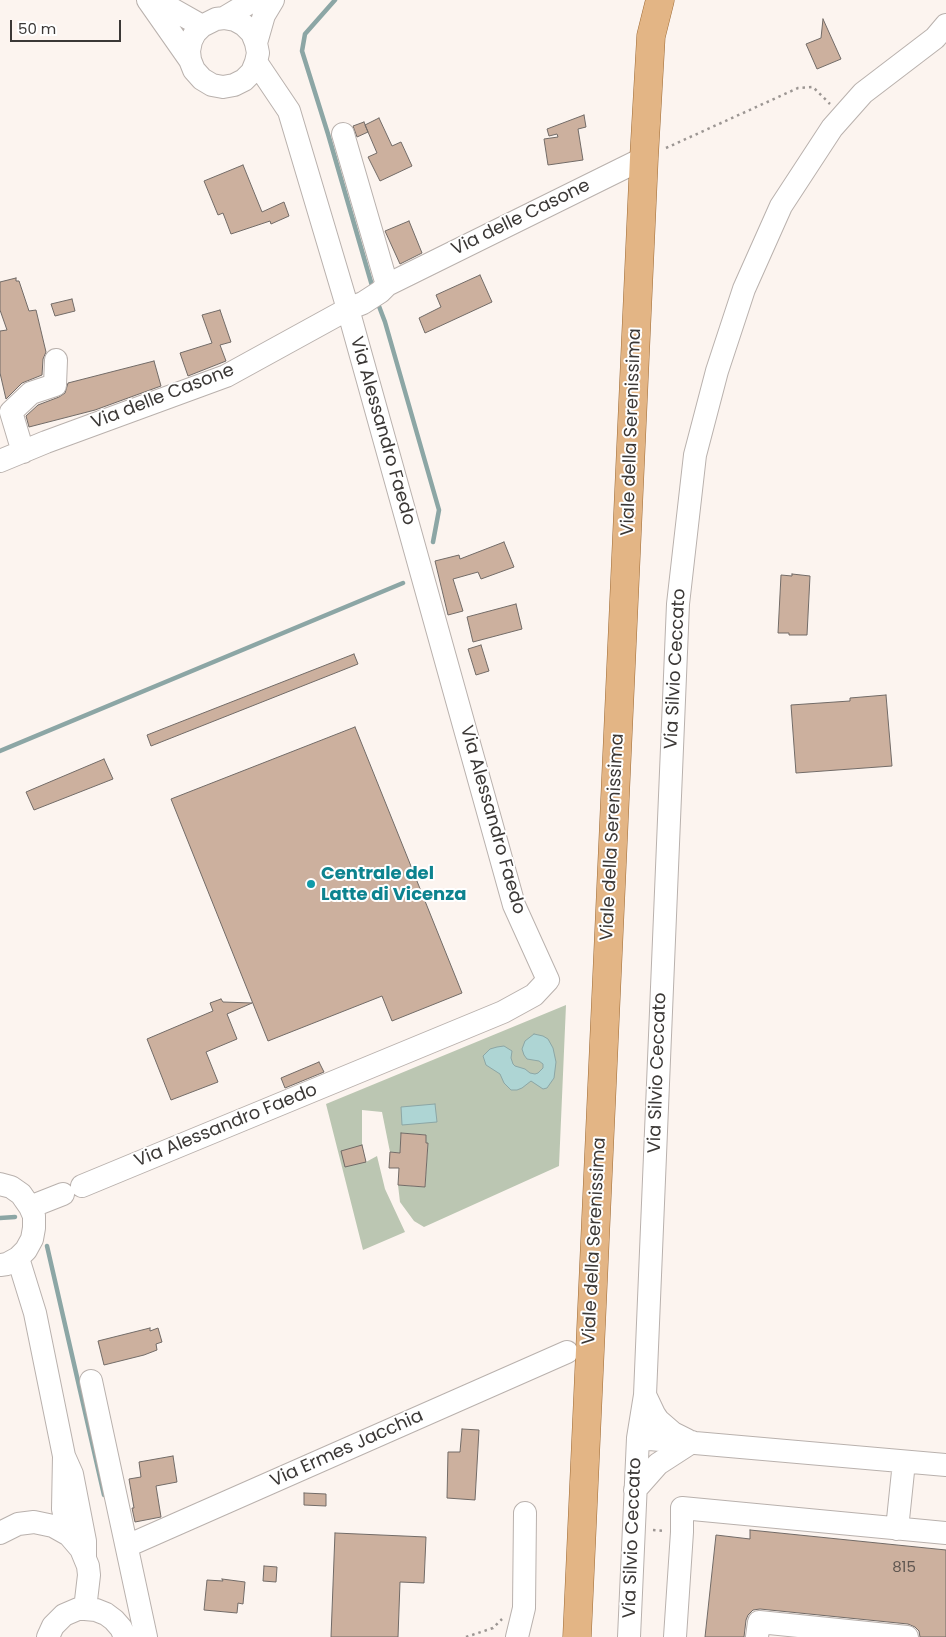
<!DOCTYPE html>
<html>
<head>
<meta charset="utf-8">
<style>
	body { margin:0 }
	#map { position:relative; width:946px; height:1637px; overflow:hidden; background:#fcf4ef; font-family:Poppins,sans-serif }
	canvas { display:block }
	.scale { position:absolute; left:10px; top:20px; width:111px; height:22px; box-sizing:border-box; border:2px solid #3b3836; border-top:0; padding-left:6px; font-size:15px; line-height:18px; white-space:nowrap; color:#3b3836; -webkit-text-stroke:4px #fff; paint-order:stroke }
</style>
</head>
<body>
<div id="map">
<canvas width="946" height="1637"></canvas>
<div class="scale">50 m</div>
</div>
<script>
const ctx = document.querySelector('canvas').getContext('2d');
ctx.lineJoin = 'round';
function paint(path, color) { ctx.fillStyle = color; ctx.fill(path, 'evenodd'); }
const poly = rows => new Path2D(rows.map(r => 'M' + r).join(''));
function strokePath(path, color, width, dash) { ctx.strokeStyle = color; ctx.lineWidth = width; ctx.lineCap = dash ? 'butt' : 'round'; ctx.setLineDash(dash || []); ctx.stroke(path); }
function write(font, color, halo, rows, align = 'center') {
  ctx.font = font + ' Poppins,sans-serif'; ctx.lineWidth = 4; ctx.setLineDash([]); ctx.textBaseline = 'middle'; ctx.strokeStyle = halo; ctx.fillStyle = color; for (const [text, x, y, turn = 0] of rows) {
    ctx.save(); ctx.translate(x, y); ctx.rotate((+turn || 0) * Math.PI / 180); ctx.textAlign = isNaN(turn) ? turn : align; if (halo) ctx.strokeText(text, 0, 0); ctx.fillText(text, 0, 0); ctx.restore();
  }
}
paint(poly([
	[566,1005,559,1166,424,1227,414,1221,400,1202,398,1185,425,1187,428,1144,426,1143,426,1135,401,1133,400,1153,390,1152,382,1112,362,1110,362,1146,366,1162,377,1156,385,1189,405,1232,363,1250,326,1104]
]), '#bbc6b2');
const water = poly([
	[534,1034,543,1036,548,1039,553,1048,556,1062,554,1078,547,1088,543,1089,531,1081,522,1088,517,1090,511,1090,504,1083,500,1074,486,1065,483,1056,490,1049,497,1047,504,1046,512,1051,511,1058,513,1064,515,1066,525,1069,530,1073,535,1074,538,1073,543,1068,543,1064,539,1061,527,1059,524,1055,522,1049,525,1041,534,1034],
	[435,1104,437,1122,402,1125,401,1107,435,1104]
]);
paint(water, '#aed5d4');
strokePath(water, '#8ca6a5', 1);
strokePath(poly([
	[335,0,305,34,302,51,328,134,373,289],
	[377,301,385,322,439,510,433,542],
	[0,751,403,583],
	[0,1218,15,1217],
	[47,1246,104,1495]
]), '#8ca6a5', 4.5);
const building = poly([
	[823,19,841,59,817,69,806,44,821,38,823,19],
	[584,115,586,127,578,129,583,160,548,165,544,139,558,137,557,134,549,136,547,129,584,115],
	[379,118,392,146,401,142,412,166,380,181,368,157,377,153,365,125,379,118],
	[364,122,368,132,357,137,353,126,364,122],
	[243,165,262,212,284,202,289,216,271,224,270,221,231,234,223,213,218,215,204,181,243,165],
	[409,221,422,253,400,264,385,231,409,221],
	[480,275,492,302,425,333,419,318,441,307,436,295,480,275],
	[16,278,16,281,19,281,29,311,36,310,46,352,43,359,42,375,22,383,6,399,0,373,0,331,7,330,0,310,0,282,16,278],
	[72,299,75,311,55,316,51,304,72,299],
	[220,310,231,342,220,345,226,361,188,376,180,353,212,343,202,315,220,310],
	[154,361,161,386,95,410,29,427,26,416,38,405,59,397,65,393,68,383,154,361],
	[504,542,514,567,481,579,478,572,453,579,463,611,448,615,435,561,459,555,460,559,504,542],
	[792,574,810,576,807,635,789,635,789,633,778,633,781,575,792,576,792,574],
	[516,604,522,629,473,642,467,617,516,604],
	[481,645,489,671,476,675,468,649,481,645],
	[354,654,358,664,151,746,147,735,354,654],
	[886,695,892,766,796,773,791,705,850,701,850,698,886,695],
	[355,727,462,993,392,1021,382,996,268,1041,171,799,355,727],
	[104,759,113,779,34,810,26,792,104,759],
	[221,999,223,1002,252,1003,227,1014,237,1039,206,1052,218,1082,171,1100,147,1039,213,1011,210,1003,221,999],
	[319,1062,324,1072,285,1088,281,1078,319,1062],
	[401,1133,426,1135,426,1143,428,1143,425,1187,398,1185,399,1168,389,1168,390,1152,400,1153,401,1133],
	[362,1145,366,1162,345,1167,341,1151,362,1145],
	[150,1328,150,1331,158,1328,162,1342,156,1344,157,1350,144,1355,104,1365,98,1341,150,1328],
	[462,1429,479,1430,475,1500,447,1498,448,1452,460,1452,462,1429],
	[173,1456,177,1482,156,1486,161,1517,135,1522,132,1508,134,1508,129,1479,141,1477,139,1462,173,1456],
	[304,1493,326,1494,326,1506,304,1505,304,1493],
	[750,1530,946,1550,946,1637,920,1637,919,1631,915,1627,908,1624,760,1609,753,1610,748,1615,746,1620,744,1637,705,1637,716,1535,750,1539,750,1530],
	[335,1533,426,1537,424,1583,400,1582,398,1637,331,1637,335,1533],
	[264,1566,277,1567,276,1582,263,1581,264,1566],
	[222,1579,245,1582,243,1604,238,1603,237,1613,204,1610,207,1580,223,1581,222,1579]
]);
paint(building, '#ccb09e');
strokePath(building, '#726b67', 1);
const minor = poly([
	[148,0,190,60],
	[156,0,202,26],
	[224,18,235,20,244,25,252,33,256,43,258,53,256,62,252,72,244,80,234,85,223,87,212,85,202,79,194,70,190,60,189,51,191,41,195,33,202,26,216,19,224,18,254,0],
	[946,25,935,38,863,93,832,128,781,206,744,289,717,371,695,455,678,604,645,1395,638,1438,946,1465],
	[256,43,264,15,273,0],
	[343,134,387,285],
	[23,452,11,412,31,393,55,385,56,360],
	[0,461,46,442,226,376,348,309,363,303,380,292,387,285,644,158],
	[0,1184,11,1187,21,1194,30,1207,34,1216,34,1228,32,1239,26,1250,18,1258,7,1264,0,1265],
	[82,1186,503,1012,534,995,548,980,514,905,348,309,289,111,256,62],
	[30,1207,63,1194],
	[18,1258,35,1313,64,1456],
	[91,1381,146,1637],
	[645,1395,654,1414,658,1420,673,1433,687,1440],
	[635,1490,658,1464,692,1442],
	[897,1529,904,1462],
	[0,1533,18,1524,34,1522,53,1526,69,1535,81,1549,88,1566,89,1575,85,1609],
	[69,1535,63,1509,64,1456,72,1474,85,1541,85,1557],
	[127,1546,567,1352],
	[48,1637,53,1626,64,1615,78,1609,85,1609,96,1610,106,1614,114,1620,121,1628,125,1637],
	[517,1637,524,1608,525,1513],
	[629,1637,638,1438],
	[675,1637,682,1532,682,1508,946,1533],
	[757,1637,759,1622,907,1637]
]);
const major = poly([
	[577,1637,644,158,651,36,660,0]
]);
strokePath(minor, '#b9b1ad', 24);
strokePath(major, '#9c6934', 29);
strokePath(poly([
	[666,148,798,88,813,87,830,104],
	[653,1530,665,1531],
	[466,1637,493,1628,502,1619]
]), '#9c9693', 2.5, [2.5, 4]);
strokePath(minor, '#fff', 22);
strokePath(major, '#e3b585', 28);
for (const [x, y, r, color] of [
	[311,884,5,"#0f9aa8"]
]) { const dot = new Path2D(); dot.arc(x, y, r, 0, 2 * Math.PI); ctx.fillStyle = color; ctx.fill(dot); strokePath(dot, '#fff', 2); }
write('15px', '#5f5650', null, [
	["815",904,1568]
]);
write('18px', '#3b3836', '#fff', [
	["Via delle Casone",521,218,-26],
	["Via delle Casone",163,397,-21],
	["Via Alessandro Faedo",382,431,74],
	["Viale della Serenissima",632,432,-88],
	["Via Silvio Ceccato",676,669,-87],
	["Via Alessandro Faedo",492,820,74],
	["Viale della Serenissima",613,837,-87],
	["Via Silvio Ceccato",658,1073,-88],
	["Via Alessandro Faedo",226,1126,-22],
	["Viale della Serenissima",595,1241,-87],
	["Via Ermes Jacchia",347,1449,-24],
	["Via Silvio Ceccato",633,1538,-88]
]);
write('bold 18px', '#0d838f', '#fff', [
	["Centrale del",321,874],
	["Latte di Vicenza",321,895]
], 'left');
</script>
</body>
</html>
